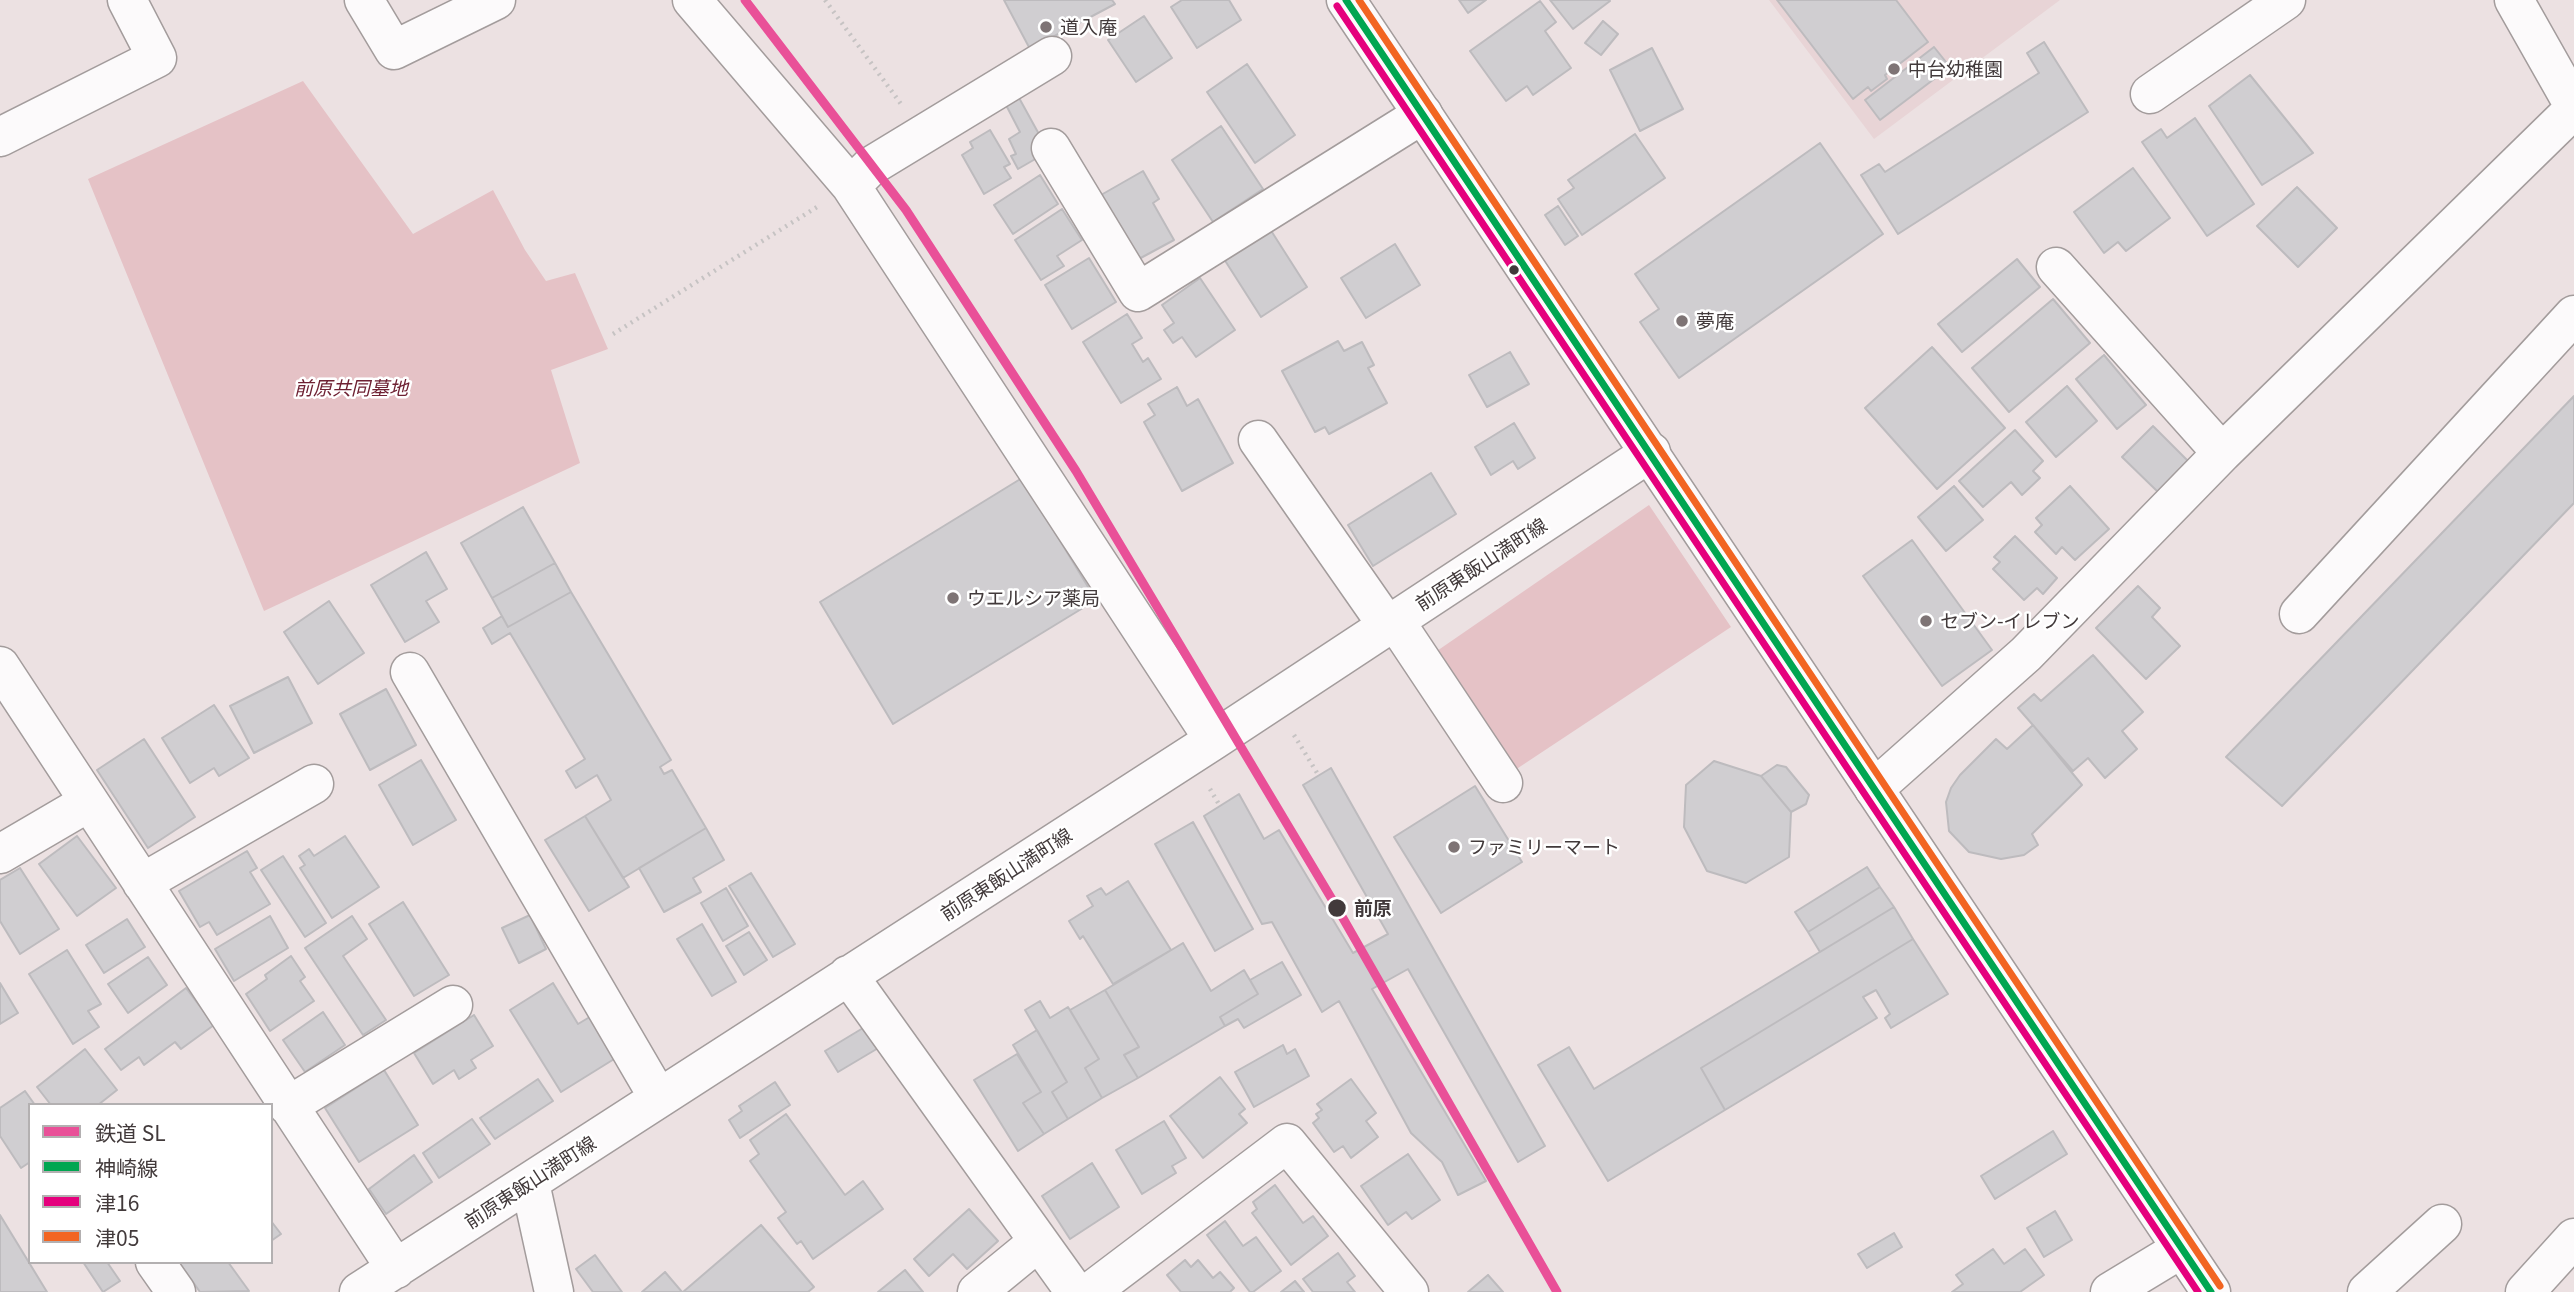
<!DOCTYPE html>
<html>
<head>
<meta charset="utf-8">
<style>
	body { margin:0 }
	#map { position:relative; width:2574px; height:1292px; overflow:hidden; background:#ece1e2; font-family:Georgia,"Noto Sans JP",serif }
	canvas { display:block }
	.legend { position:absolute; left:28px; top:1103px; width:245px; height:161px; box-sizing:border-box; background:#fff; border:2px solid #b3b0b1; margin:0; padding:9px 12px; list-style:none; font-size:21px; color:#423a3b }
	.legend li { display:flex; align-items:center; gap:14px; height:35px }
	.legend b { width:35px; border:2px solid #b3b0b1 }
</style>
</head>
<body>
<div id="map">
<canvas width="2574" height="1292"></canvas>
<ul class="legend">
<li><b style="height:9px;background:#e95098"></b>鉄道 SL</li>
<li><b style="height:9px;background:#00a651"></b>神崎線</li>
<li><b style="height:9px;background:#e5007d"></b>津16</li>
<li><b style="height:9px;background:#f26522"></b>津05</li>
</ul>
</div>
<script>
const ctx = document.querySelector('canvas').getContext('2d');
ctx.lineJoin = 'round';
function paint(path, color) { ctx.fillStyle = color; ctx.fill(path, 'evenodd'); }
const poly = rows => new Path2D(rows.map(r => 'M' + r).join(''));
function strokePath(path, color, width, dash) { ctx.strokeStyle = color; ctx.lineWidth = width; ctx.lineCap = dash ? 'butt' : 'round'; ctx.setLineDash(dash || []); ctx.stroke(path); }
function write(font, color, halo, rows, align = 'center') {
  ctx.font = font + ' Georgia,"Noto Sans JP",serif'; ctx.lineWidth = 5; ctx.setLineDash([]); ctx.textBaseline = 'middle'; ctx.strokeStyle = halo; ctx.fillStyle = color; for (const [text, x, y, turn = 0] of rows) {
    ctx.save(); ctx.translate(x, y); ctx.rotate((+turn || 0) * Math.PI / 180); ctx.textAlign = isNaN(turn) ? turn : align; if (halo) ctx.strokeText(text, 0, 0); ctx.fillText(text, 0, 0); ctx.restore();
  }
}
paint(poly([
	[1769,0,2060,0,1874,139]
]), '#e8d4d6');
paint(poly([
	[303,81,413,234,493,190,525,250,546,281,575,273,608,349,551,370,580,463,264,611,88,179],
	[1649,505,1731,627,1515,770,1434,653]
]), '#e5c2c6');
const building = poly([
	[1004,0,1112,0,1115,4,1030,49,1004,0],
	[1182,0,1229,0,1241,20,1197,48,1171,7,1182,0],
	[1459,0,1486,0,1468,13,1459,0],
	[1550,0,1609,0,1610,1,1573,29,1550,0],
	[1777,0,1896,0,1928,42,1885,75,1887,79,1871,91,1868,87,1853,99,1777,0],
	[1540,1,1556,22,1545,31,1571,68,1533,95,1527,86,1506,101,1470,51,1540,1],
	[1144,16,1172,58,1136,82,1108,40,1144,16],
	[1603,21,1618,34,1601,55,1585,43,1603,21],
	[2044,42,2088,112,1898,234,1861,175,1879,164,1885,172,2039,73,2027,53,2044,42],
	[1934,47,1950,67,1880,120,1865,100,1934,47],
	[1652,48,1683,109,1640,131,1610,70,1652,48],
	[1247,64,1295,135,1255,163,1207,92,1247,64],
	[2250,75,2313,153,2262,185,2209,106,2250,75],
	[1018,96,1040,136,1044,154,1018,169,1011,156,1016,154,1009,139,1020,132,1006,105,1018,96],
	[2195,118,2254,204,2207,236,2142,142,2161,129,2167,138,2195,118],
	[1221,126,1263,189,1213,222,1172,160,1221,126],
	[990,130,1010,164,1004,167,1011,178,984,194,962,155,973,148,970,142,990,130],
	[1635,134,1665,178,1582,235,1558,199,1574,188,1568,180,1635,134],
	[1820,143,1883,234,1679,378,1640,322,1659,309,1635,274,1820,143],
	[2133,168,2170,218,2126,251,2118,242,2104,253,2074,212,2133,168],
	[1143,171,1159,199,1153,203,1174,240,1137,260,1101,195,1143,171],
	[1040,175,1058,204,1013,234,994,205,1040,175],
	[2297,187,2337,228,2298,267,2257,226,2297,187],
	[1558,206,1578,236,1565,245,1545,215,1558,206],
	[1062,209,1082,240,1057,256,1064,266,1041,280,1015,240,1062,209],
	[1270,229,1307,287,1261,317,1224,259,1270,229],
	[1395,244,1420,285,1366,318,1341,278,1395,244],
	[1089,258,1116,302,1072,329,1045,285,1089,258],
	[2017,259,2040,287,1962,352,1938,324,2017,259],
	[1200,278,1235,330,1196,357,1182,337,1173,343,1164,330,1174,323,1162,305,1200,278],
	[2053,299,2090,343,2009,412,1972,368,2053,299],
	[1127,314,1142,338,1132,344,1143,362,1148,358,1161,379,1121,403,1083,342,1127,314],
	[1338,341,1344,351,1362,342,1374,365,1368,368,1387,403,1329,434,1325,427,1315,432,1282,371,1338,341],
	[1932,347,2005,428,1937,489,1865,408,1932,347],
	[1510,352,1529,384,1487,407,1469,375,1510,352],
	[2104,355,2146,405,2117,429,2076,379,2104,355],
	[2067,386,2097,421,2056,457,2026,422,2067,386],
	[1177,387,1187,406,1198,399,1233,463,1182,491,1144,422,1155,415,1148,404,1177,387],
	[2574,396,2574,503,2282,806,2226,757,2574,396],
	[1514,423,1535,458,1518,469,1513,461,1491,475,1475,447,1514,423],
	[2153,426,2188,461,2158,492,2122,457,2153,426],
	[2015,430,2043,461,2033,471,2040,478,2022,495,2011,482,1983,507,1959,481,2015,430],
	[1431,473,1456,514,1373,566,1348,525,1431,473],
	[1022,478,1096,600,893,724,820,602,1022,478],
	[1954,486,1983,520,1946,551,1918,517,1954,486],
	[2070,486,2109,529,2075,560,2062,547,2056,554,2035,532,2042,525,2036,518,2070,486],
	[523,507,555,563,492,598,461,543,523,507],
	[2015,536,2057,578,2043,594,2037,588,2024,600,1993,569,2000,562,1994,557,2015,536],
	[1912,540,1992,650,1942,686,1863,576,1912,540],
	[426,552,447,589,426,601,439,622,405,642,371,585,426,552],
	[555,563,571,592,508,627,492,598,555,563],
	[2138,586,2160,608,2152,617,2180,646,2146,679,2096,628,2138,586],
	[571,592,671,760,660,767,664,774,672,770,706,828,623,878,585,816,611,800,597,775,576,788,566,771,585,759,510,633,492,644,483,628,502,616,508,627,571,592],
	[329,601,364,653,318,684,284,632,329,601],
	[2093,655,2143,712,2122,731,2137,749,2105,778,2088,758,2073,771,2018,708,2034,694,2041,701,2093,655],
	[288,677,312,723,254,753,230,706,288,677],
	[386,689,416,745,370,770,340,714,386,689],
	[214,705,249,758,219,776,214,768,190,783,162,738,214,705],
	[2033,725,2082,785,2032,834,2038,845,2024,855,2001,859,1969,852,1949,831,1946,802,1951,788,1960,775,1996,739,2007,749,2033,725],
	[144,739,195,817,148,848,97,770,144,739],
	[421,760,456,820,413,845,379,785,421,760],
	[1714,761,1761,776,1791,812,1789,857,1746,883,1707,871,1684,827,1686,785,1714,761],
	[1777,765,1786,767,1809,795,1806,804,1791,812,1761,776,1777,765],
	[1331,768,1545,1146,1518,1162,1408,969,1372,989,1486,1181,1458,1195,1442,1162,1411,1133,1339,1001,1322,1012,1272,922,1262,924,1204,816,1239,794,1264,839,1279,830,1353,953,1388,934,1303,785,1331,768],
	[1475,786,1522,862,1441,913,1394,837,1475,786],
	[585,816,629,887,589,911,545,840,585,816],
	[1193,822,1253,929,1215,951,1155,844,1193,822],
	[706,828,724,860,693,878,701,892,664,912,639,868,706,828],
	[77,836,116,888,77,916,39,864,77,836],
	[345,836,379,887,332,918,300,868,305,865,299,856,309,849,314,856,345,836],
	[247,851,257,868,250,872,270,904,217,935,209,922,200,927,179,891,247,851],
	[283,856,326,923,305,937,261,870,283,856],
	[1867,867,1880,887,1808,932,1795,912,1867,867],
	[20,868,59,929,20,954,0,921,0,880,20,868],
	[751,873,795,944,773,957,729,886,751,873],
	[1128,881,1171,950,1113,984,1083,936,1080,939,1069,921,1093,906,1087,896,1101,888,1106,895,1128,881],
	[1880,887,1894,907,1820,952,1808,932,1880,887],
	[726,888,748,926,723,941,701,903,726,888],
	[403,902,449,975,414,996,369,924,403,902],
	[1894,907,1913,939,1701,1068,1725,1110,1608,1181,1538,1065,1569,1047,1594,1089,1894,907],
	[530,915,546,949,519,963,502,928,530,915],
	[270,916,288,948,234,981,215,949,270,916],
	[352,916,367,939,343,956,386,1020,363,1035,305,948,352,916],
	[127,919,145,947,104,973,86,945,127,919],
	[702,924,736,982,712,996,677,939,702,924],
	[749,932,767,960,744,975,726,946,749,932],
	[1913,939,1948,994,1891,1028,1885,1018,1890,1014,1876,990,1863,997,1877,1018,1725,1110,1701,1068,1913,939],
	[1183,943,1211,991,1244,970,1258,994,1220,1017,1225,1026,1138,1078,1124,1055,1139,1047,1105,990,1183,943],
	[67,950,101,1004,88,1011,99,1027,73,1044,29,974,67,950],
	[291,956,305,977,300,981,314,1001,270,1031,246,994,267,979,265,975,291,956],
	[148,957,167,985,128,1013,108,984,148,957],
	[1282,962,1301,995,1244,1028,1238,1019,1225,1026,1220,1017,1258,994,1250,980,1282,962],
	[0,983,18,1013,0,1024,0,983],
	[553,983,578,1024,593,1015,619,1056,561,1092,510,1010,553,983],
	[186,988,214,1025,181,1049,175,1042,144,1065,139,1057,121,1070,105,1049,186,988],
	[1105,990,1139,1047,1124,1055,1138,1078,1102,1098,1085,1068,1099,1059,1070,1010,1105,990],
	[1040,1001,1050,1018,1068,1007,1099,1059,1085,1068,1102,1098,1068,1119,1052,1092,1067,1082,1025,1010,1040,1001],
	[323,1012,345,1045,305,1072,283,1040,323,1012],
	[474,1015,493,1046,471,1060,476,1068,459,1079,454,1070,433,1084,414,1053,474,1015],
	[868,1025,880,1047,838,1072,825,1051,868,1025],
	[1037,1030,1067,1082,1052,1092,1068,1119,1044,1134,1023,1103,1041,1092,1013,1045,1037,1030],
	[1283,1045,1287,1054,1295,1049,1309,1076,1254,1107,1235,1072,1283,1045],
	[85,1049,117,1090,98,1105,51,1105,37,1087,85,1049],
	[1017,1054,1041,1092,1023,1103,1044,1134,1018,1151,974,1080,1017,1054],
	[384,1070,418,1125,359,1162,325,1108,384,1070],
	[1220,1077,1245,1109,1239,1114,1247,1123,1203,1158,1170,1116,1220,1077],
	[538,1079,553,1101,495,1139,480,1118,538,1079],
	[1351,1079,1376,1113,1366,1121,1378,1137,1351,1158,1343,1146,1334,1152,1313,1123,1319,1118,1316,1114,1322,1110,1317,1104,1351,1079],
	[775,1082,790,1105,740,1138,729,1120,742,1111,739,1106,775,1082],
	[25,1091,35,1105,30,1105,30,1162,21,1168,0,1136,0,1108,25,1091],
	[786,1114,845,1195,863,1181,883,1209,813,1259,801,1241,797,1244,778,1218,786,1212,750,1161,759,1154,750,1140,786,1114],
	[472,1119,490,1144,439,1178,423,1153,472,1119],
	[1164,1121,1186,1158,1172,1166,1176,1173,1142,1194,1116,1150,1164,1121],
	[2053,1131,2067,1154,1995,1199,1981,1176,2053,1131],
	[1408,1154,1440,1200,1412,1219,1406,1212,1388,1225,1361,1186,1408,1154],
	[414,1155,432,1182,386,1214,369,1189,414,1155],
	[1092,1163,1119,1207,1070,1239,1042,1196,1092,1163],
	[1275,1185,1303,1223,1313,1216,1328,1236,1291,1265,1252,1213,1257,1209,1253,1202,1275,1185],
	[969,1209,998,1241,967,1269,953,1254,929,1276,914,1259,969,1209],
	[2055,1211,2072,1240,2044,1257,2027,1228,2055,1211],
	[0,1215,47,1292,0,1292,0,1215],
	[271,1221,281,1234,271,1241,271,1221],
	[1225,1221,1243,1246,1256,1237,1281,1271,1253,1292,1250,1292,1207,1235,1225,1221],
	[761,1225,814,1287,808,1292,683,1292,761,1225],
	[1894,1233,1902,1247,1867,1268,1858,1254,1894,1233],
	[1993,1249,2004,1264,2025,1249,2044,1275,2020,1292,1952,1292,1963,1284,1956,1275,1993,1249],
	[1338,1253,1355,1276,1347,1282,1355,1292,1313,1292,1303,1279,1338,1253],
	[595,1255,622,1292,593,1292,576,1269,595,1255],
	[1185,1260,1191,1267,1198,1260,1213,1278,1220,1272,1234,1288,1230,1292,1181,1292,1167,1275,1185,1260],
	[83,1262,107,1262,120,1281,103,1292,83,1262],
	[179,1262,228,1262,249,1291,200,1292,179,1262],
	[905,1270,923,1292,878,1292,905,1270],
	[665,1272,682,1292,642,1292,665,1272],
	[1488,1275,1503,1292,1468,1292,1488,1275],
	[1295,1281,1304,1292,1281,1292,1295,1281]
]);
paint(building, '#d0ced1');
strokePath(building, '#bdbbbe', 2);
const minor = poly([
	[364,0,394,50,496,0],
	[692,0,851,186,1214,740],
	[2514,0,2574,106],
	[2150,94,2286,0],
	[0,137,157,58,127,0],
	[1051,148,1138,292,1423,114],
	[851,186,871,166,1052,56],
	[2056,267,2222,453],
	[1258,440,1387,625],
	[2299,614,2574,315],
	[1395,621,1503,783],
	[0,666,396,1269],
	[410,672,658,1097],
	[1874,789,2026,654,2222,453,2574,109],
	[0,854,89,802],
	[142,883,314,784],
	[848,975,1075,1292],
	[288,1106,453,1005],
	[530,1183,554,1292],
	[155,1262,176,1292],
	[359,1292,1214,740,1651,452],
	[977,1292,1038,1242],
	[1090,1292,1287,1143,1409,1292],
	[2110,1292,2181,1249],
	[2367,1292,2442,1224],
	[2525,1292,2574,1238]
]);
const highway = poly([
	[1346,0,2211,1292]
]);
strokePath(minor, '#a39c9c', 41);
strokePath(highway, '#a39c9c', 41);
strokePath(poly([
	[825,0,901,104],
	[613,334,817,207],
	[1294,735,1319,776],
	[1210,789,1220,806]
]), '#c6c3c3', 4.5, [2, 5]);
strokePath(minor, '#fcfafb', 38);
strokePath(highway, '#fcfafb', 38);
strokePath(poly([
	[1346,0,2211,1292]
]), '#00a651', 7);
strokePath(poly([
	[1337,6,2198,1292]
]), '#e5007d', 7);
strokePath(poly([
	[1359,0,2220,1286]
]), '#f26522', 7);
strokePath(poly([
	[745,0,906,210,1076,471,1336,906,1557,1292]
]), '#e95098', 9);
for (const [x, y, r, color] of [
	[1046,27,7,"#7e7475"],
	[1894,69,7,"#7e7475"],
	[1514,270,6,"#423a3b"],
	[1682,321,7,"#7e7475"],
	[953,598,7,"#7e7475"],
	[1926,621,7,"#7e7475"],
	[1454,847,7,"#7e7475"],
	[1337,908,10,"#423a3b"]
]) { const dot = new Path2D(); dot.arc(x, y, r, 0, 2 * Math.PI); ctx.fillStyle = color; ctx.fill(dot); strokePath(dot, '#fff', 2.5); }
write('19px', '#423a3b', '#fff', [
	["道入庵",1060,27],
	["中台幼稚園",1908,69],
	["夢庵",1696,321],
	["ウエルシア薬局",967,598],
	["セブン-イレブン",1940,621],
	["ファミリーマート",1468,847]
], 'left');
write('italic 19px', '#6e2133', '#fff', [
	["前原共同墓地",351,388]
]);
write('19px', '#423a3b', '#fff', [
	["前原東飯山満町線",1481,564,-33],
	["前原東飯山満町線",1006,874,-33],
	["前原東飯山満町線",530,1182,-33]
]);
write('bold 19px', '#423a3b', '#fff', [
	["前原",1354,908]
], 'left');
</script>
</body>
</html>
